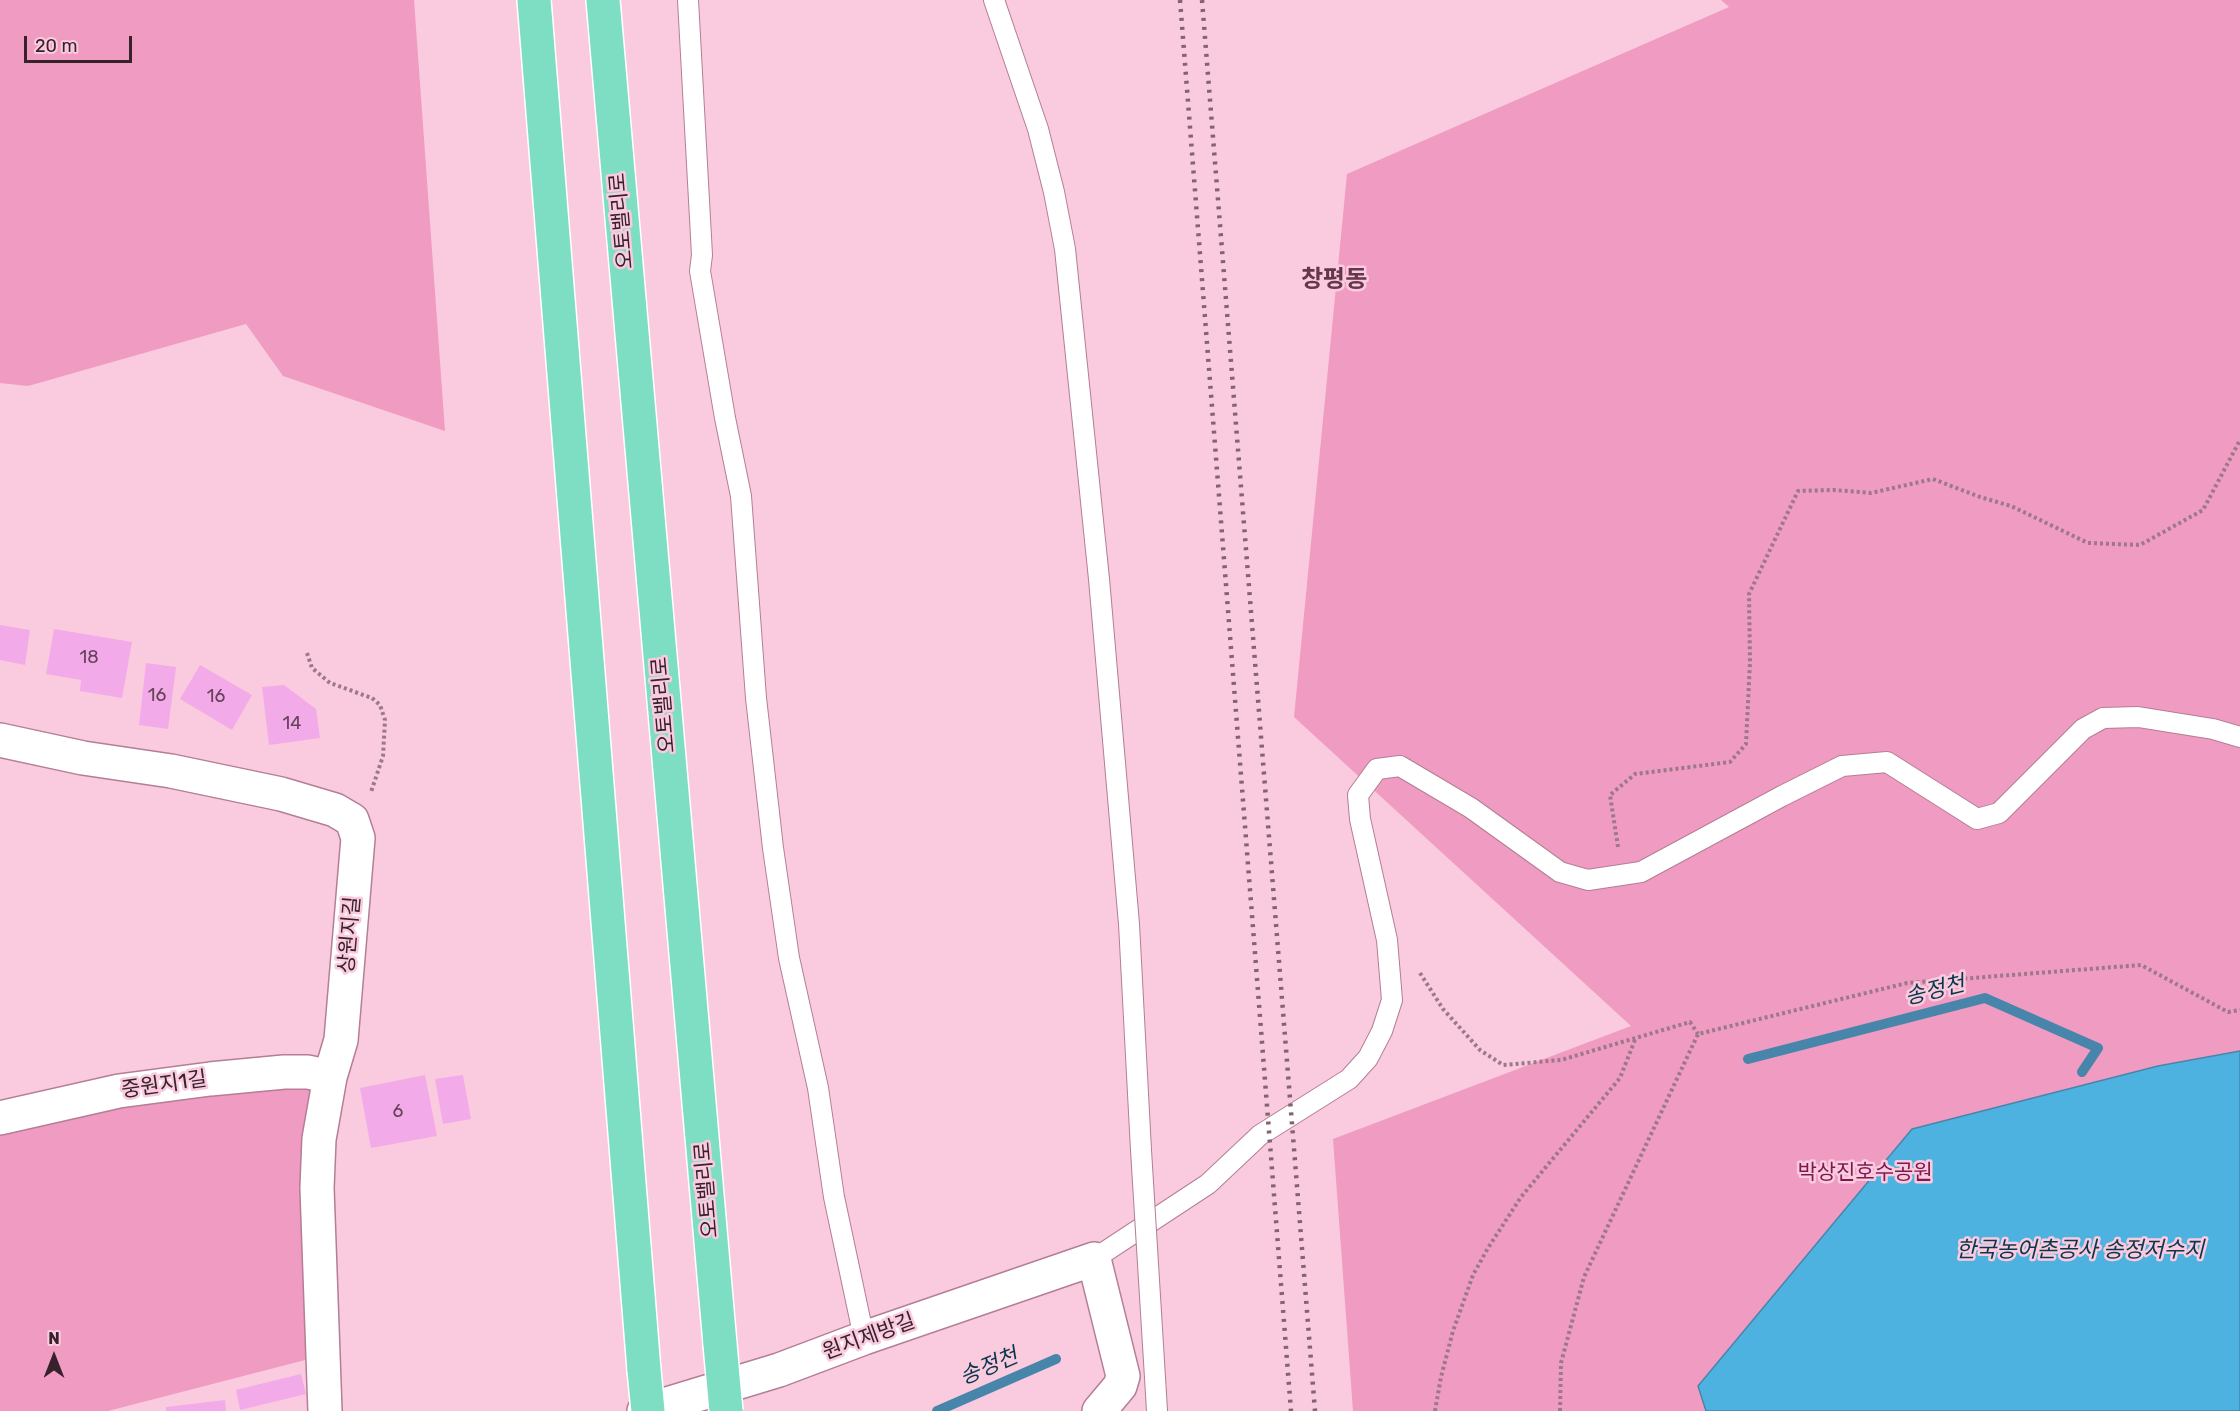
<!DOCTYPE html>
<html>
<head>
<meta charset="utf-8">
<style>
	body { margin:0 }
	#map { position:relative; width:2240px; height:1411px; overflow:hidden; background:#facbde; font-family:Rubik,sans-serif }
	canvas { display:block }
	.north { position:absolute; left:24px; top:1327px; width:60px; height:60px; -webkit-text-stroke:4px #facbde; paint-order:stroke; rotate:0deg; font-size:16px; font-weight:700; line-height:24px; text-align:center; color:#37212b }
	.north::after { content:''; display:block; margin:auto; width:21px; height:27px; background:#37212b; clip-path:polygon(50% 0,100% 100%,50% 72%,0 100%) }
	.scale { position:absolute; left:24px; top:36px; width:108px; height:27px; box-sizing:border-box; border:3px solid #37212b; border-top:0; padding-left:8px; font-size:18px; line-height:21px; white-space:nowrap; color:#37212b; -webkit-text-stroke:4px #facbde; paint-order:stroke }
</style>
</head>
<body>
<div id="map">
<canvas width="2240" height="1411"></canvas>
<div class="north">N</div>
<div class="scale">20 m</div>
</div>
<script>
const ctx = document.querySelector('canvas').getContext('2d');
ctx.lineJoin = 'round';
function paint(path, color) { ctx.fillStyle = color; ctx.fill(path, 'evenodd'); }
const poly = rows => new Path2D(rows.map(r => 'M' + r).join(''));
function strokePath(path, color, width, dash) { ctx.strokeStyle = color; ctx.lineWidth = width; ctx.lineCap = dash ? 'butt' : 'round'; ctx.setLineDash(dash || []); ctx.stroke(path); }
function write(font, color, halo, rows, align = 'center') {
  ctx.font = font + ' Rubik,"Noto Sans KR",sans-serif'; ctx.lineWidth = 5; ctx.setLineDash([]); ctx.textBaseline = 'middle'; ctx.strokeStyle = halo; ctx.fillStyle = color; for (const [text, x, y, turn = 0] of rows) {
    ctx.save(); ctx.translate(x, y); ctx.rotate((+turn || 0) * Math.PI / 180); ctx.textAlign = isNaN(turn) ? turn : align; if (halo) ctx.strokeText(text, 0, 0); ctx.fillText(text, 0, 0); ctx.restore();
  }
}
paint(poly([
	[0,0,414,0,445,431,283,376,246,324,28,386,0,383],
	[1721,0,2240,0,2240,1411,1353,1411,1333,1139,1631,1026,1294,717,1347,174,1729,7],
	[285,1079,316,1091,313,1358,108,1411,0,1411,0,1124]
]), '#f09bc1');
const water = poly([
	[2240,1051,2240,1411,1706,1411,1698,1386,1912,1129,2158,1066,2240,1051]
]);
paint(water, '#4eb2e1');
strokePath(water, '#4786aa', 1.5);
strokePath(poly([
	[1748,1059,1985,998,2098,1048,2082,1072],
	[937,1411,1056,1359]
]), '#4786aa', 10);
paint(poly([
	[0,625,30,630,25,665,0,660],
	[54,629,132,642,122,698,80,691,81,680,46,674],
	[146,663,176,667,168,729,139,725],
	[200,665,252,695,232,730,180,699],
	[284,685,316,709,320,738,269,745,262,687],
	[425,1075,437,1136,371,1148,360,1088],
	[463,1075,471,1119,443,1124,435,1079],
	[301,1374,306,1394,240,1410,236,1390],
	[225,1400,226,1411,166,1411,166,1407]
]), '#f3aae8');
const service = poly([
	[688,0,702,255,700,271,725,418,741,496,756,698,773,848,789,958,818,1088,834,1197,864,1338],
	[994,0,1038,129,1054,192,1065,249,1099,579,1129,924,1141,1150],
	[1094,1259,1208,1184,1260,1135,1349,1079,1368,1058,1382,1031,1392,1000,1387,940,1360,819,1358,795,1377,769,1400,766,1471,808,1560,872,1588,880,1641,872,1782,796,1842,766,1887,762,1977,819,1999,813,2083,729,2103,718,2138,717,2213,729,2240,737],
	[1156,1394,1157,1411]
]);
const minor = poly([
	[0,740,83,758,171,771,281,794,335,810,352,820,358,838,341,1040,330,1077,319,1139,317,1188,325,1411],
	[0,1118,119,1091,210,1079,284,1072,308,1072,330,1077],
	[644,1411,779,1370,864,1338,1094,1259,1123,1376,1120,1386,1099,1411]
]);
const trunk = poly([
	[534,0,644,1370],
	[603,0,720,1344]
]);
strokePath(service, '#b47e95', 22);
strokePath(minor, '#b47e95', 36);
strokePath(trunk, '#fff', 36);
strokePath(poly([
	[307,653,312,668,330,683,372,698,380,705,385,720,383,756,371,792],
	[1618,847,1610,795,1635,774,1730,762,1746,744,1750,662,1749,594,1798,491,1834,490,1871,493,1933,479,1980,497,2011,506,2088,543,2140,545,2203,510,2240,440],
	[1420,973,1443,1009,1480,1050,1503,1065,1561,1060,1690,1022,1698,1034],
	[1435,1411,1441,1377,1453,1331,1473,1275,1488,1248,1521,1197,1620,1078,1636,1037],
	[1560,1411,1561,1363,1584,1277,1698,1034,1907,983,2141,965,2228,1012,2240,1010]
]), '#9c7988', 4, [3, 3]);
strokePath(service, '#fff', 20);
strokePath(minor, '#fff', 33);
strokePath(trunk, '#7edec3', 33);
strokePath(poly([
	[1180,0,1291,1411],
	[1202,0,1315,1411]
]), '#836371', 4.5, [3, 6]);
const serviceBridge = poly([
	[1141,1150,1156,1394]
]);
const trunkBridge = poly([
	[720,1344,726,1411],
	[644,1370,648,1411]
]);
strokePath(serviceBridge, '#b47e95', 22, []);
strokePath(trunkBridge, '#fff', 36, []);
strokePath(serviceBridge, '#fff', 20);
strokePath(trunkBridge, '#7edec3', 33);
write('18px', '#66435a', null, [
	["18",89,658],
	["16",157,696],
	["16",216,697],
	["14",292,724],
	["6",398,1112]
]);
write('21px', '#37212b', '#facbde', [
	["오토밸리로",622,221,-95],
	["오토밸리로",664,705,-95],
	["상원지길",350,935,-85],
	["중원지1길",164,1085,-8],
	["오토밸리로",707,1190,-95],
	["원지제방길",869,1337,-20]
]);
write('21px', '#7e1851', '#facbde', [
	["박상진호수공원",1865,1173]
]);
write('italic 22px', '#0a374b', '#facbde', [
	["송정천",1935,991,-14],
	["한국농어촌공사 송정저수지",2080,1251],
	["송정천",989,1367,-23]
]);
write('bold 24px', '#66374c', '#facbde', [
	["창평동",1334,280]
]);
</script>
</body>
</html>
